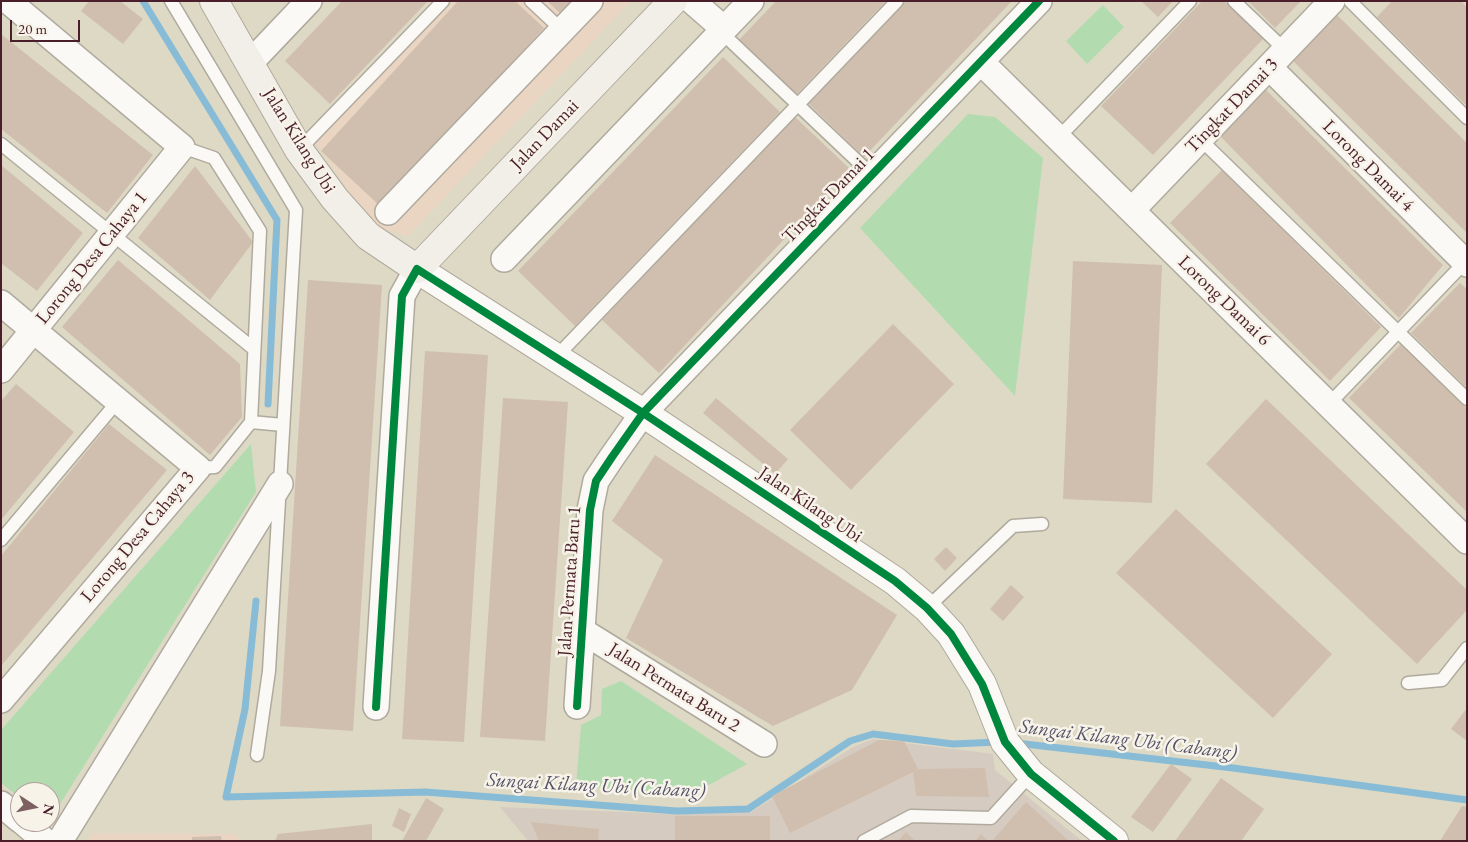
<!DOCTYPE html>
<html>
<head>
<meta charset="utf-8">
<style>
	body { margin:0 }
	#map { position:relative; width:1468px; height:842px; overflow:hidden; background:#ddd9c5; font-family:"EB Garamond",serif }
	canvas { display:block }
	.frame { position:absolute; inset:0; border:2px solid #4a1f2b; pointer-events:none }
	.north { position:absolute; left:10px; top:782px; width:50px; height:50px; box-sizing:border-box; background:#f7f3e8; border:1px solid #b29e9c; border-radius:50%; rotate:101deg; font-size:14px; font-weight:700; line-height:20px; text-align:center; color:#4a1f2b }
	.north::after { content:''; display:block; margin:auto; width:18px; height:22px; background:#7d6061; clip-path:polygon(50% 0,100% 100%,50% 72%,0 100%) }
	.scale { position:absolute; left:10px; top:20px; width:70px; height:22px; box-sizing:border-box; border:2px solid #4a1f2b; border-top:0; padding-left:6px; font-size:15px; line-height:18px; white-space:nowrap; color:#4a1f2b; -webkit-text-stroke:4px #f7f3e8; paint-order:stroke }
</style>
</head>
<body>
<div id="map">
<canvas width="1468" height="842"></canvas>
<div class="frame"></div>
<div class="north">N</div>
<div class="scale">20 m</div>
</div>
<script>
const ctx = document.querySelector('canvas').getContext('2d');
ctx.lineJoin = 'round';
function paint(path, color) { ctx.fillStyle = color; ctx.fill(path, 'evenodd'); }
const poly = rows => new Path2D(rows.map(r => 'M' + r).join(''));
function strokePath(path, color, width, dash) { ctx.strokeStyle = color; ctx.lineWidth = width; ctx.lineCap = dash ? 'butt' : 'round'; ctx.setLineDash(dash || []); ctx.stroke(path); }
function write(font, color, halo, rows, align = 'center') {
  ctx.font = font + ' "EB Garamond",serif'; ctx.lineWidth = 5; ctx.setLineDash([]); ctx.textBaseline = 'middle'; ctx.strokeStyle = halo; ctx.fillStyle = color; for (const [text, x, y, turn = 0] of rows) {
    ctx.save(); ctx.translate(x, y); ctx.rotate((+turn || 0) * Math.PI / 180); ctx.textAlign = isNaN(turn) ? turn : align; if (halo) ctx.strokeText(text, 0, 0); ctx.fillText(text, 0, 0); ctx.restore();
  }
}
paint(poly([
	[453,1,631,1,408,236,381,229,359,207,315,142],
	[92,833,236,834,240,841,87,841]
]), '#ead5c3');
paint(poly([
	[873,739,993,754,995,770,1082,841,528,841,500,807,672,814,751,812,853,747]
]), '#d6cbc1');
paint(poly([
	[1103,5,1124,27,1087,64,1066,41],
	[968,114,995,117,1043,158,1015,396,860,228],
	[251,444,256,492,50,820,50,792,20,792,20,798,1,783,1,730],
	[621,681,747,764,689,796,576,785,581,725,601,715,602,689]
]), '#b2dcb0');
strokePath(poly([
	[143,1,277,220,268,404],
	[256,601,245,709,226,797,425,792,677,811,748,809,850,741,873,734,953,744,998,742],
	[1016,743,1233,768,1467,800]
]), '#88bcd6', 7);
paint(poly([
	[89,1,120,1,143,19,123,44,81,11],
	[342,1,428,1,330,104,285,61],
	[458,1,515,1,544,28,380,206,321,151],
	[547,1,573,1,561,14],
	[776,1,886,1,796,95,739,40],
	[905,1,1012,1,864,157,808,103],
	[1141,1,1173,1,1158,17],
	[1202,1,1224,1,1263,39,1153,155,1101,106],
	[1248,1,1301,1,1275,28],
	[1392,1,1461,1,1467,7,1467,106,1377,17],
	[1335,13,1467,143,1467,233,1291,59],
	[1,34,153,155,107,213,1,129],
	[723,57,780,112,575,326,518,271],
	[1265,89,1443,265,1399,318,1221,137],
	[794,116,850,169,659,373,602,320],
	[1,165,83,233,37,291,1,263],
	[195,166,253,242,210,300,138,238],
	[1222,170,1381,327,1330,381,1170,223],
	[118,260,240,364,242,417,210,455,62,327],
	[1073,261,1162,265,1152,503,1063,499],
	[308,280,382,285,353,731,280,726],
	[1460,283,1467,289,1467,388,1411,333],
	[893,324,954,384,851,490,790,430],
	[1401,344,1467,408,1467,512,1349,398],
	[425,351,488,355,464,742,402,739],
	[16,384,74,432,1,520,1,401],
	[503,398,568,402,545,741,480,737],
	[716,398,788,459,775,474,703,413],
	[1266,399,1467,590,1467,610,1417,664,1206,464],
	[109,424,167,470,1,666,1,556],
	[655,455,897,615,852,690,773,726,626,638,663,560,612,521],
	[1176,509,1332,654,1273,718,1116,573],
	[946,547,957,558,945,571,934,559],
	[1011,585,1024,597,1003,621,990,609],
	[1467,708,1467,741,1451,729],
	[879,740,904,741,918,769,985,768,989,797,916,796,913,772,790,833,772,796],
	[1171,764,1192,779,1153,832,1131,817],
	[1221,778,1264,809,1241,841,1175,841],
	[426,798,444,809,426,841,402,841],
	[1026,802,1069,841,992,841],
	[1462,806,1467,807,1467,841,1440,841],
	[399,808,411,814,404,832,392,826],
	[675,816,770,816,770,841,675,841],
	[531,822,599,829,598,841,539,841],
	[372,824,372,841,275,841,278,834],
	[906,832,915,841,898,841],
	[981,834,988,841,975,841],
	[221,836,222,841,192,841,192,837]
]), '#d0bfae');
const service = poly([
	[171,1,296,210,269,671,257,755],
	[531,1,562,30],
	[1234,1,1285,50],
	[1350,1,1467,118],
	[721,32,872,175],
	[1058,138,1190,1],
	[1200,139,1467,399],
	[1,144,254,349],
	[182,147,214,158,260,231,251,422,215,467,198,468],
	[299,150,443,1],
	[556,357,897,1],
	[1329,404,1467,260],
	[251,422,283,425],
	[1,540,118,401],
	[927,608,1013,526,1042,524],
	[1408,683,1442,680,1467,648],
	[864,841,911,816,991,818,1031,774]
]);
const minor = poly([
	[692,1,724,29],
	[981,62,1467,541],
	[250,63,309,1],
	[1269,67,1467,264],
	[1132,210,1332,1],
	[388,212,590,1],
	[504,259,751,1],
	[1,303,198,468,1,700],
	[1,370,182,147,8,1],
	[584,632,764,744],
	[577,706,590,510,596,481,612,457,643,413,1039,1],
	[376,707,402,296,417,269],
	[1,804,20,820],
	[23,822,45,841],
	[60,841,280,484]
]);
const tertiary = poly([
	[417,269,643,413,895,581,927,608,951,634,982,684,1005,742,1031,774,1114,841]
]);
const secondary = poly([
	[214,1,299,150,335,199,368,236,417,269,673,1]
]);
strokePath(service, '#b0aa9e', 15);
strokePath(minor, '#b0aa9e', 28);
strokePath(tertiary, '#b0aa9e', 30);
strokePath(secondary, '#b0aa9e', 30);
strokePath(service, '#faf9f6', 12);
strokePath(minor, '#faf9f6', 25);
strokePath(tertiary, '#faf9f6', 28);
strokePath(secondary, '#f2efe8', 28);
strokePath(poly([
	[577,706,590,510,596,481,612,457,643,413,1039,1],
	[376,707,402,296,417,269,643,413,895,581,927,608,951,634,982,684,1005,742,1031,774,1114,841]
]), '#00873e', 8);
write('19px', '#4a1f2b', '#f7f3e8', [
	["Tingkat Damai 3",1232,106,-46],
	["Jalan Damai",545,135,-46],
	["Jalan Kilang Ubi",299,141,58],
	["Lorong Damai 4",1368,166,45],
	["Tingkat Damai 1",829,196,-46],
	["Lorong Desa Cahaya 1",92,258,-51],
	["Lorong Damai 6",1224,301,44],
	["Jalan Kilang Ubi",810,505,34],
	["Lorong Desa Cahaya 3",138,537,-50],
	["Jalan Permata Baru 1",570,581,-86],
	["Jalan Permata Baru 2",674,688,32]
]);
write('italic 20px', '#535269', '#f7f3e8', [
	["Sungai Kilang Ubi (Cabang)",1128,740,7],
	["Sungai Kilang Ubi (Cabang)",596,786,3]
]);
</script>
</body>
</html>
